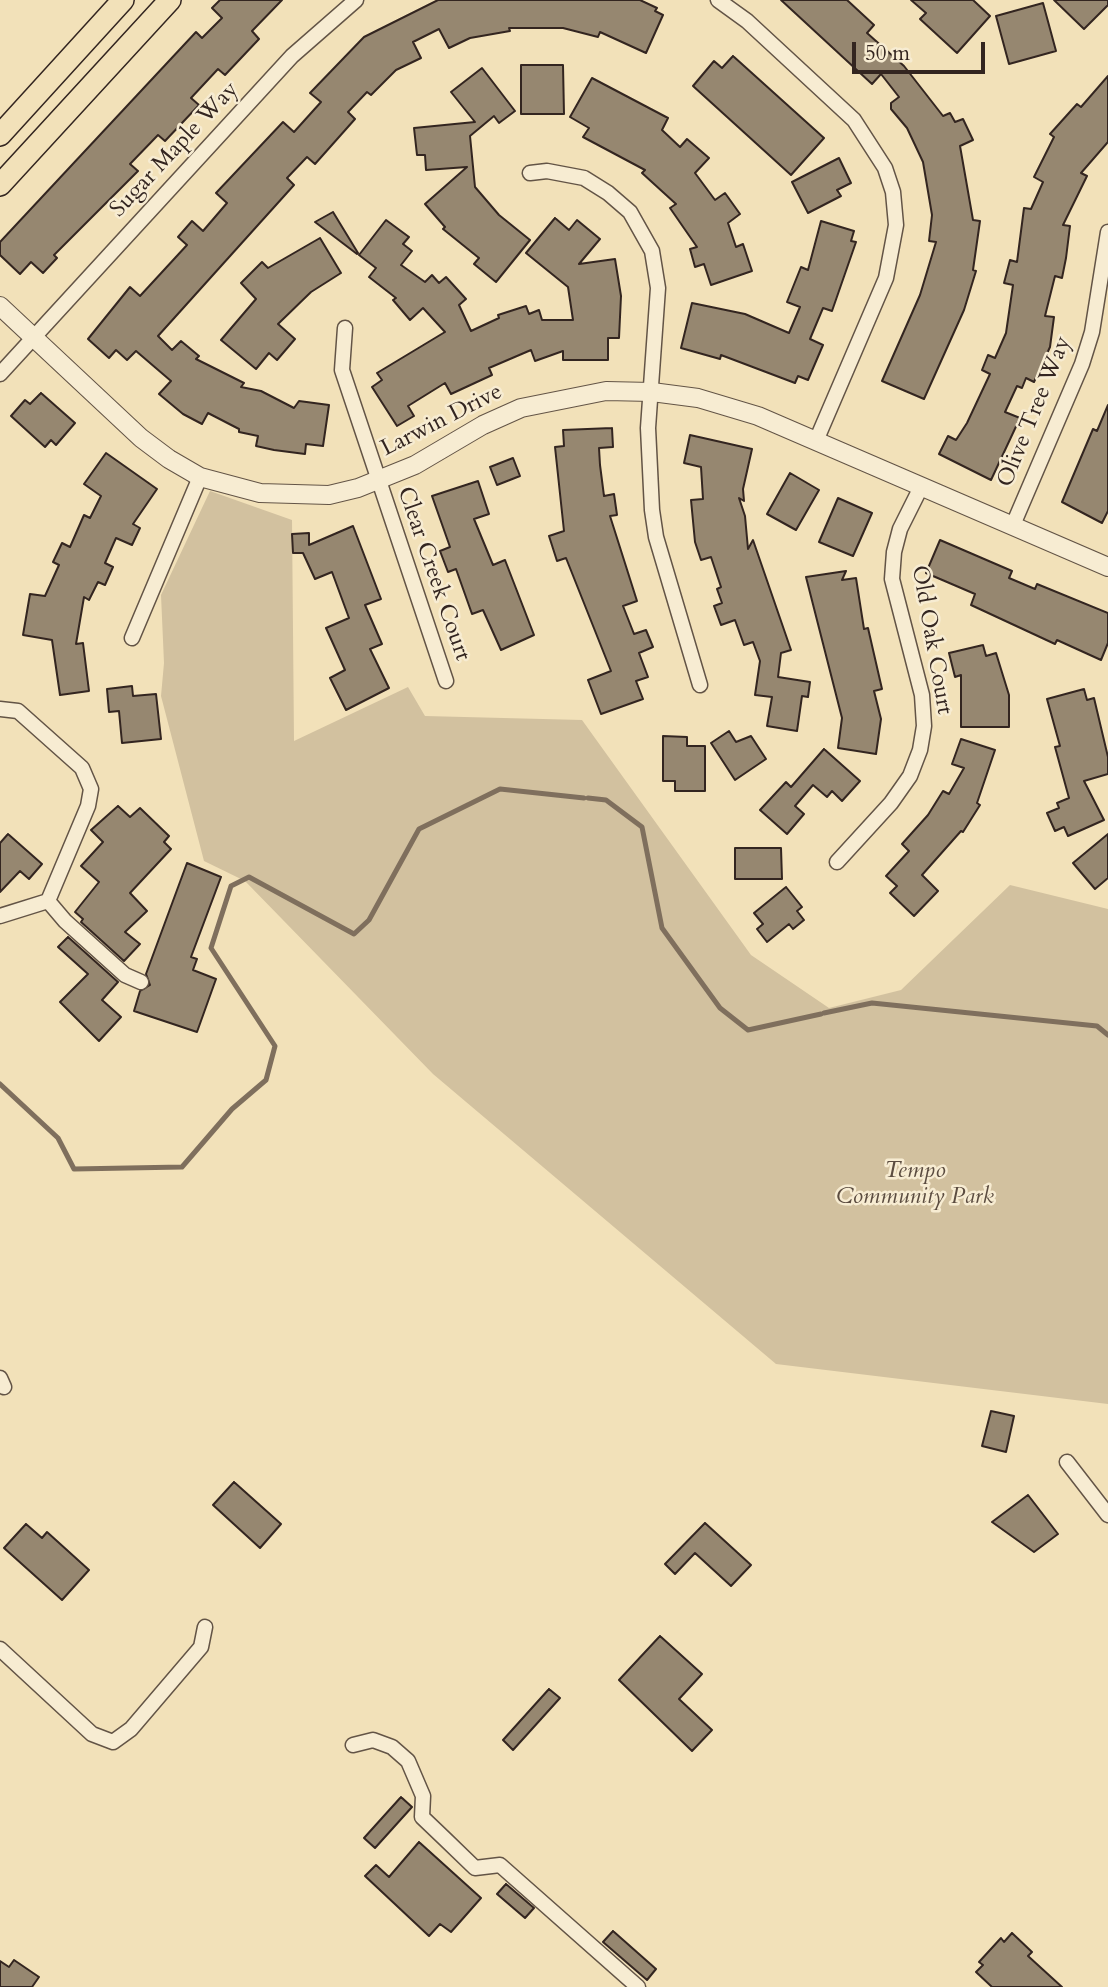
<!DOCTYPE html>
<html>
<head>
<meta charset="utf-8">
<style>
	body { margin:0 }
	#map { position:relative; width:1108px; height:1987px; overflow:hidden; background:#f2e1b9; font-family:Cardo,serif }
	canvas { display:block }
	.scale { position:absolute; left:852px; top:42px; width:133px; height:32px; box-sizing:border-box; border:4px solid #332520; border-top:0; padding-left:9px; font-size:21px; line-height:24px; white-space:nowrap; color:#332520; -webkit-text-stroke:5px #f7ecd2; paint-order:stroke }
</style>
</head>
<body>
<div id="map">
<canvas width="1108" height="1987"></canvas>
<div class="scale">50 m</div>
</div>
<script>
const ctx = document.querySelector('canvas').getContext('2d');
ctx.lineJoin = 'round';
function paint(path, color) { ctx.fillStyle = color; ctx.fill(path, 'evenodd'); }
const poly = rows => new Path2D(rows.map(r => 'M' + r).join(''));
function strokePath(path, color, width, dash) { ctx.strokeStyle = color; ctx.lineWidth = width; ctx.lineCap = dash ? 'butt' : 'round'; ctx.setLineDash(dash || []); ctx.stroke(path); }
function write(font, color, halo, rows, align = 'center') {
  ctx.font = font + ' Cardo,serif'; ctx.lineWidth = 5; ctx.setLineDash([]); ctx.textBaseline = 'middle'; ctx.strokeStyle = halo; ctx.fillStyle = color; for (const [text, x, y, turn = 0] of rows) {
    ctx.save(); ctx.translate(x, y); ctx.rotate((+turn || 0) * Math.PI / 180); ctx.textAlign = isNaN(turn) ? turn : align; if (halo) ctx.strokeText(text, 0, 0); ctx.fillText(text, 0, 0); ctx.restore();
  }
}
paint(poly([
	[210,491,292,520,294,741,408,687,425,716,582,720,751,955,829,1008,901,990,1010,885,1108,909,1108,1404,776,1364,433,1074,245,881,204,861,161,696,164,663,161,595]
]), '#d2c19f');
strokePath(poly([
	[588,798,606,800,642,827,662,928,720,1008,748,1030,821,1014],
	[824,1013,872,1003,1097,1026,1108,1035],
	[0,1084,58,1138,74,1169,182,1167,232,1109,266,1080,275,1046,211,948,231,886,249,877,354,934,369,920,419,829,500,789,584,798]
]), '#7f6f5d', 5);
const building = poly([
	[220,0,282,0,252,31,259,39,225,75,218,69,191,98,199,105,165,141,158,135,130,164,138,171,54,255,57,258,43,273,31,262,20,274,0,255,0,242,196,32,202,38,222,18,212,8,220,0],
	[438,0,640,0,657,8,655,11,663,15,646,53,600,32,598,37,563,28,509,28,510,31,470,38,449,48,439,29,413,42,421,58,396,70,371,95,367,92,348,112,355,119,315,164,307,157,287,178,294,185,158,336,172,350,181,341,199,356,196,359,244,383,241,387,261,391,294,408,299,401,329,405,323,446,306,444,305,454,274,450,256,446,258,436,239,432,239,429,208,413,202,424,183,414,159,394,171,381,136,351,127,360,116,350,109,358,88,339,130,287,140,296,187,245,178,237,192,221,203,231,227,203,216,193,283,122,294,132,321,102,310,93,364,37,438,0],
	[781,0,847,0,874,25,867,33,904,66,943,116,950,113,955,122,963,119,973,140,960,146,973,220,980,221,973,270,976,271,964,310,924,399,882,381,920,295,936,242,929,241,932,215,923,162,907,128,891,109,891,103,899,97,881,74,872,84,781,0],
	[911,0,973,0,990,16,957,53,920,19,926,13,911,0],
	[1054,0,1108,0,1108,5,1084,29,1054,0],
	[1043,3,1056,51,1009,64,996,16,1043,3],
	[733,56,824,138,791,175,693,86,714,61,722,68,733,56],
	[521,65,563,65,564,114,521,114,521,65],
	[482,68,515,111,499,123,494,116,470,136,475,187,499,215,530,240,496,282,474,264,479,258,443,229,445,227,425,204,467,167,426,170,425,155,417,155,414,128,475,122,451,92,482,68],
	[1108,76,1108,142,1081,173,1087,176,1063,225,1070,226,1066,258,1062,278,1055,276,1045,316,1054,317,1050,347,1034,382,1026,378,1022,388,1017,386,1005,412,1020,418,991,480,939,454,948,436,956,440,967,423,990,374,982,370,988,355,995,358,1006,333,1013,285,1004,283,1010,260,1017,262,1024,208,1031,209,1043,182,1034,177,1054,137,1050,134,1077,104,1081,107,1108,76],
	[592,78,668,118,662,130,680,147,687,139,709,158,695,173,715,200,725,193,740,214,728,223,736,247,743,244,752,271,711,285,704,264,695,267,690,249,697,247,670,208,676,204,642,173,645,170,583,137,589,128,570,117,592,78],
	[839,158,851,183,837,190,841,196,808,213,792,182,839,158],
	[333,212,358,253,357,254,315,222,333,212],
	[555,218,569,230,577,220,600,239,579,264,615,259,621,296,619,338,608,338,608,360,563,360,563,351,535,361,531,350,489,368,492,375,451,394,445,383,408,406,414,416,397,426,372,387,382,380,377,373,445,332,423,308,410,320,393,300,396,298,369,277,376,268,359,255,386,220,409,237,403,244,412,251,401,265,425,282,432,275,439,283,446,277,466,299,459,305,471,331,499,318,498,315,526,306,529,314,539,310,542,320,573,320,568,287,526,253,555,218],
	[821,221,854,231,851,241,856,242,832,311,823,308,810,339,823,345,808,380,798,376,795,383,721,355,720,359,681,348,692,303,745,314,789,333,800,307,787,302,801,267,808,270,821,221],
	[320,238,341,273,311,292,278,324,295,339,277,360,269,353,256,369,221,340,256,299,241,283,262,262,268,268,320,238],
	[41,393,75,423,56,445,51,440,45,447,11,416,25,400,30,404,41,393],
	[1108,405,1108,511,1102,523,1062,502,1093,429,1097,431,1108,405],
	[612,428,613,447,599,448,600,465,604,496,614,494,617,515,610,516,637,601,623,606,634,634,646,630,653,647,639,653,648,677,636,681,643,699,601,714,588,680,611,671,566,558,557,561,549,536,564,531,555,447,564,446,563,430,612,428],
	[690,435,752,449,743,489,744,501,739,498,745,516,748,549,753,540,791,650,781,653,778,677,810,682,808,697,802,696,797,731,767,726,772,697,755,695,760,661,753,642,744,645,735,620,721,625,714,606,722,603,717,589,721,587,711,557,701,560,695,542,691,500,703,499,701,467,684,463,690,435],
	[106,453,157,489,133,524,140,528,132,545,116,538,105,563,113,567,105,585,98,582,89,600,84,597,76,644,83,643,89,691,60,695,52,640,23,635,30,594,45,596,59,565,53,562,62,543,70,547,84,515,90,518,101,496,84,484,106,453],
	[513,458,520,476,497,485,490,467,513,458],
	[790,473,819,490,796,530,767,514,790,473],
	[478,481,489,514,474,519,493,565,505,560,534,635,501,650,483,610,472,614,456,569,448,572,440,551,450,547,432,496,478,481],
	[838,498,872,513,853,556,819,542,838,498],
	[353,526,381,599,365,605,382,644,370,649,389,688,346,710,330,678,345,670,326,628,349,618,332,572,315,579,303,553,293,553,292,534,309,533,309,545,353,526],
	[940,540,1012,571,1009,578,1035,589,1037,584,1108,613,1108,643,1101,660,1057,640,1055,644,971,605,975,594,926,573,940,540],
	[846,571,842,580,856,578,864,629,868,628,882,689,874,691,881,719,876,754,838,748,842,718,806,577,846,571],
	[983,645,986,656,996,653,1009,695,1009,727,961,727,961,675,955,677,949,653,983,645],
	[132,686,133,696,156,694,161,739,122,743,119,711,109,712,107,689,132,686],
	[1084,689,1087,700,1094,698,1108,757,1108,774,1084,781,1104,820,1068,836,1064,827,1055,831,1047,813,1059,808,1057,803,1069,798,1055,747,1060,746,1047,699,1084,689],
	[729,731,736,742,751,736,766,759,735,780,711,743,729,731],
	[663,736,687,737,687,746,705,746,705,791,675,791,675,781,663,781,663,736],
	[961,739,995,750,977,803,980,805,963,832,961,831,922,875,938,891,914,916,890,893,897,886,886,876,909,851,902,844,928,815,943,791,949,794,964,768,952,764,961,739],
	[824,749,860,781,842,801,832,791,827,797,813,785,795,806,804,814,787,834,760,810,786,782,791,787,824,749],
	[118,806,130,817,140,808,169,836,164,842,171,849,130,893,147,911,125,932,140,944,124,961,81,922,83,919,75,912,99,882,81,866,103,842,91,830,118,806],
	[8,834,42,864,29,879,20,871,0,892,0,843,8,834],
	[1108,834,1108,878,1095,889,1073,863,1108,834],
	[735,848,781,848,782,879,735,879,735,848],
	[187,863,221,877,191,957,197,959,193,970,216,979,197,1032,134,1011,140,991,150,985,146,974,187,863],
	[786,887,802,907,797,911,804,920,793,929,789,924,767,942,757,929,763,924,754,913,786,887],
	[68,937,118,982,102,1000,121,1017,99,1041,60,1002,88,974,58,947,68,937],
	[991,1411,1014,1416,1006,1452,982,1446,991,1411],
	[234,1482,281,1524,260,1548,213,1505,234,1482],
	[1028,1495,1058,1534,1034,1552,992,1522,1028,1495],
	[705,1523,751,1565,731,1586,695,1553,675,1574,665,1564,705,1523],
	[26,1524,42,1538,47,1532,89,1570,62,1600,4,1548,26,1524],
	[660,1636,702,1674,679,1699,712,1730,692,1751,619,1680,660,1636],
	[549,1689,560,1698,513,1750,503,1740,549,1689],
	[401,1797,412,1807,375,1848,364,1838,401,1797],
	[419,1842,481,1898,451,1932,440,1924,429,1936,365,1876,376,1865,389,1877,419,1842],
	[506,1884,534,1908,525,1918,497,1894,506,1884],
	[613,1931,656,1969,647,1980,603,1942,613,1931],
	[1012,1933,1032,1952,1028,1956,1062,1987,992,1987,976,1972,983,1965,979,1962,1001,1938,1004,1942,1012,1933],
	[14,1960,39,1977,32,1987,0,1987,0,1961,9,1967,14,1960]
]);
paint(building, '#968770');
strokePath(building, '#332520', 2);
const minor = poly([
	[718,0,747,21,854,120,885,168,893,192,896,225,886,278,816,441],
	[530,173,547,171,584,178,608,193,630,212,652,251,658,288,648,428,652,510,656,537,700,685],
	[345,328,342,370,446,681],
	[0,374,292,56,356,0],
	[1013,525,1082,364,1092,332,1108,232],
	[132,638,200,477],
	[0,709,18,711,82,768,91,789,88,806,48,901,0,916],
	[837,862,891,803,910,776,920,750,924,726,922,695,892,579,894,552,900,529,921,487],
	[48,901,65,921,125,975,141,982],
	[0,1378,4,1387],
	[1067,1462,1108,1515],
	[0,1649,92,1734,113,1742,131,1729,201,1647,205,1627],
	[353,1745,373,1740,392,1747,408,1761,423,1796,422,1817,445,1839,475,1868,500,1865,638,1987]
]);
const tertiary = poly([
	[0,306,141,438,169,459,200,477,260,493,329,495,358,488,415,465,483,425,521,408,606,391,652,392,698,398,758,416,1108,567]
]);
const primary = poly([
	[0,135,123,0],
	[0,185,170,0]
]);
strokePath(minor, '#635446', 17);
strokePath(tertiary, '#635446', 20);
strokePath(primary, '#332520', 24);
strokePath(minor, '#f7ecd2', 14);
strokePath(tertiary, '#f7ecd2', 18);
strokePath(primary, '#f2e1b9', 21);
write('23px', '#332520', '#f7ecd2', [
	["Sugar Maple Way",175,150,-47],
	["Olive Tree Way",1035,412,-68],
	["Larwin Drive",442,421,-27],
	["Clear Creek Court",433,574,71],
	["Old Oak Court",931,640,80]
]);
write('italic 23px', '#5b4c40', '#f7ecd2', [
	["Tempo",915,1172],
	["Community Park",915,1198]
]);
</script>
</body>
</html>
